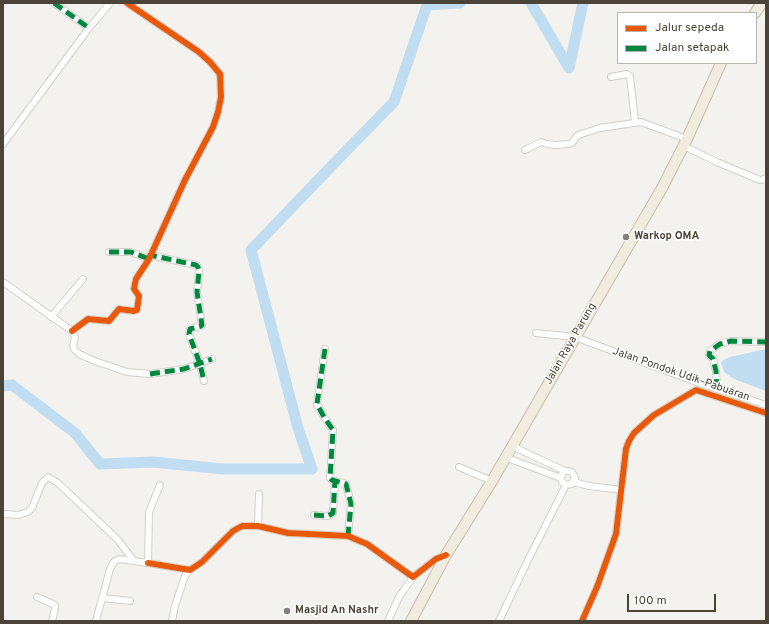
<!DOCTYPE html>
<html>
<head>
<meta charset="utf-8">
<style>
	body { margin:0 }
	#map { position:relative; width:769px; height:624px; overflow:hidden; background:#f4f2ee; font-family:Overpass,sans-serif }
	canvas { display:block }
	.frame { position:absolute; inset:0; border:4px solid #4b4439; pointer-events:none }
	.legend { position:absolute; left:617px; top:12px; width:140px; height:52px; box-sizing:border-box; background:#fff; border:1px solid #b7b4b0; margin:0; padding:5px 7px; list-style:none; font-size:12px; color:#4b4439 }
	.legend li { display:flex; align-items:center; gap:8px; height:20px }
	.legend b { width:20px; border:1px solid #b7b4b0 }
	.scale { position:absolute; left:627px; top:594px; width:89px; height:18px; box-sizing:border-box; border:2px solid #4b4439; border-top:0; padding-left:5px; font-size:12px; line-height:14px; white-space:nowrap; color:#4b4439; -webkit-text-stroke:3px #fff; paint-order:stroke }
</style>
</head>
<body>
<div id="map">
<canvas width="769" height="624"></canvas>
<div class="frame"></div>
<ul class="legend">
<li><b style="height:5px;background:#e8590c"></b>Jalur sepeda</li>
<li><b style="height:5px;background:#00873e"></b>Jalan setapak</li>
</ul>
<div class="scale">100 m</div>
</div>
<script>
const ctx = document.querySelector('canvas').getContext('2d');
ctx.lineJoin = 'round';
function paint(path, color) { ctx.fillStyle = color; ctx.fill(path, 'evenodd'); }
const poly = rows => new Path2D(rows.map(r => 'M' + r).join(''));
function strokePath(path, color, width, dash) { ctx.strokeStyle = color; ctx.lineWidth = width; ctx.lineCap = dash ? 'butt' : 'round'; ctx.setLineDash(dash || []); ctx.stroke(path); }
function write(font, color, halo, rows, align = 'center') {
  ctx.font = font + ' Overpass,sans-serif'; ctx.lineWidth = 3; ctx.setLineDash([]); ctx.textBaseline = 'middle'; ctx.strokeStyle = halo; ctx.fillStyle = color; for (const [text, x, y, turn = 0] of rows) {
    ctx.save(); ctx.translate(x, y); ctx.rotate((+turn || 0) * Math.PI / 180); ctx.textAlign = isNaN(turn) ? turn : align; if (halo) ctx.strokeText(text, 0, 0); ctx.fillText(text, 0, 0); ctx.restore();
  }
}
paint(poly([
	[766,349,766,391,734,379,724,372,721,363,723,360,730,357]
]), '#c0ddf1');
strokePath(poly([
	[531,3,569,68,583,3],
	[3,386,12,385,75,433,100,464,153,462,223,469,312,469,298,428,251,250,343,154,394,102,427,5,460,3]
]), '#c0ddf1', 11);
const minor = poly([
	[54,3,89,28],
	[611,77,627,74,630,76,635,122],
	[3,144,89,28,110,3],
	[688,148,719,163,760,180,762,180,766,178],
	[525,150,541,142,547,144,555,145,569,144,572,143,578,135,600,128,641,122,687,139],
	[109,252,131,252,149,259],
	[150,255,196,265,198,267,199,271,197,292,202,325,201,326,190,329,189,334,200,364,204,381],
	[3,282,72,331,75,337,73,346,74,349,79,354,95,361,127,372,150,374,184,369,212,359],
	[51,317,83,279],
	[72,331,88,319,109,321,119,309,134,311,137,310,139,296,134,289,136,279,149,259,185,180,213,127,218,112,221,97,220,74,210,62,199,52,127,3],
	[536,333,575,337,699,383,766,405],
	[325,349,317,404,324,417,333,430,330,478,332,480,346,484,351,504,348,536],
	[717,389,716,371,713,359,709,355,710,351,720,344,731,341,766,342],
	[516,448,565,471],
	[510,459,561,478,562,482,566,485,572,484,575,478,572,472,569,471,565,471,562,474,561,478],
	[459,467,492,481],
	[574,482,589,486,622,490],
	[3,514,18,515,28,512,32,508,42,483,48,477,58,483,118,540,133,560],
	[314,515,328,516,333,513,335,481],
	[258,526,259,494],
	[148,563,190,570,202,562,233,531,242,526,258,526,288,533,348,536,367,544,413,577,436,559,446,555],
	[37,597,55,605,55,609,52,621],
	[103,598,130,601],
	[96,621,110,569,114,562,119,559,148,563,149,512,160,485],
	[172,621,175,606,185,576,190,570],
	[388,621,399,597,413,577],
	[499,621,528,560,566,485],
	[582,621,597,587,616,534,626,449,629,441,634,433,654,415,696,390,766,413]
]);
const trunk = poly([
	[755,13,762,3],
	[411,621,446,555,492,481,662,188,687,139,721,63]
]);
strokePath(minor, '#d2d0cb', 8);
strokePath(trunk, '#ccbfa9', 12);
strokePath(minor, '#fdfdfc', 6);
strokePath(trunk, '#f0ece0', 10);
strokePath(poly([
	[54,3,89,28],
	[109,252,131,252,149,259],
	[149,258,150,255,196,265,198,267,199,271,197,292,202,325,201,326,190,329,189,334,200,364,204,381],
	[325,349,317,404,324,417,333,430,330,478,332,480,346,484,351,504,348,536],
	[150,374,184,369,212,359],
	[717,389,716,371,713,359,709,355,710,351,720,344,731,341,766,342],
	[314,515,328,516,333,513,335,481]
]), '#00873e', 5, [10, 5]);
strokePath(poly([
	[72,331,88,319,109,321,119,309,134,311,137,310,139,296,134,289,136,279,149,259,185,180,213,127,218,112,221,97,220,74,210,62,199,52,127,3],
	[148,563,190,570,202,562,233,531,242,526,258,526,288,533,348,536,367,544,413,577,436,559,446,555],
	[582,621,597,587,616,534,626,449,629,441,634,433,654,415,696,390,766,413]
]), '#e8590c', 6);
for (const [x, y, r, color] of [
	[626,237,4,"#868178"],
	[287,611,4,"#868178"]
]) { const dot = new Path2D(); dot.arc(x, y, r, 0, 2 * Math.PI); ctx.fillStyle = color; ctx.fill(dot); strokePath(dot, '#fff', 1.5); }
write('bold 11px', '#4b4439', '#fff', [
	["Warkop OMA",634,237],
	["Masjid An Nashr",295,611]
], 'left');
write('11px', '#4b4439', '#fff', [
	["Jalan Raya Parung",571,344,-60],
	["Jalan Pondok Udik–Pabuaran",681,375,19]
]);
</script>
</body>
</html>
